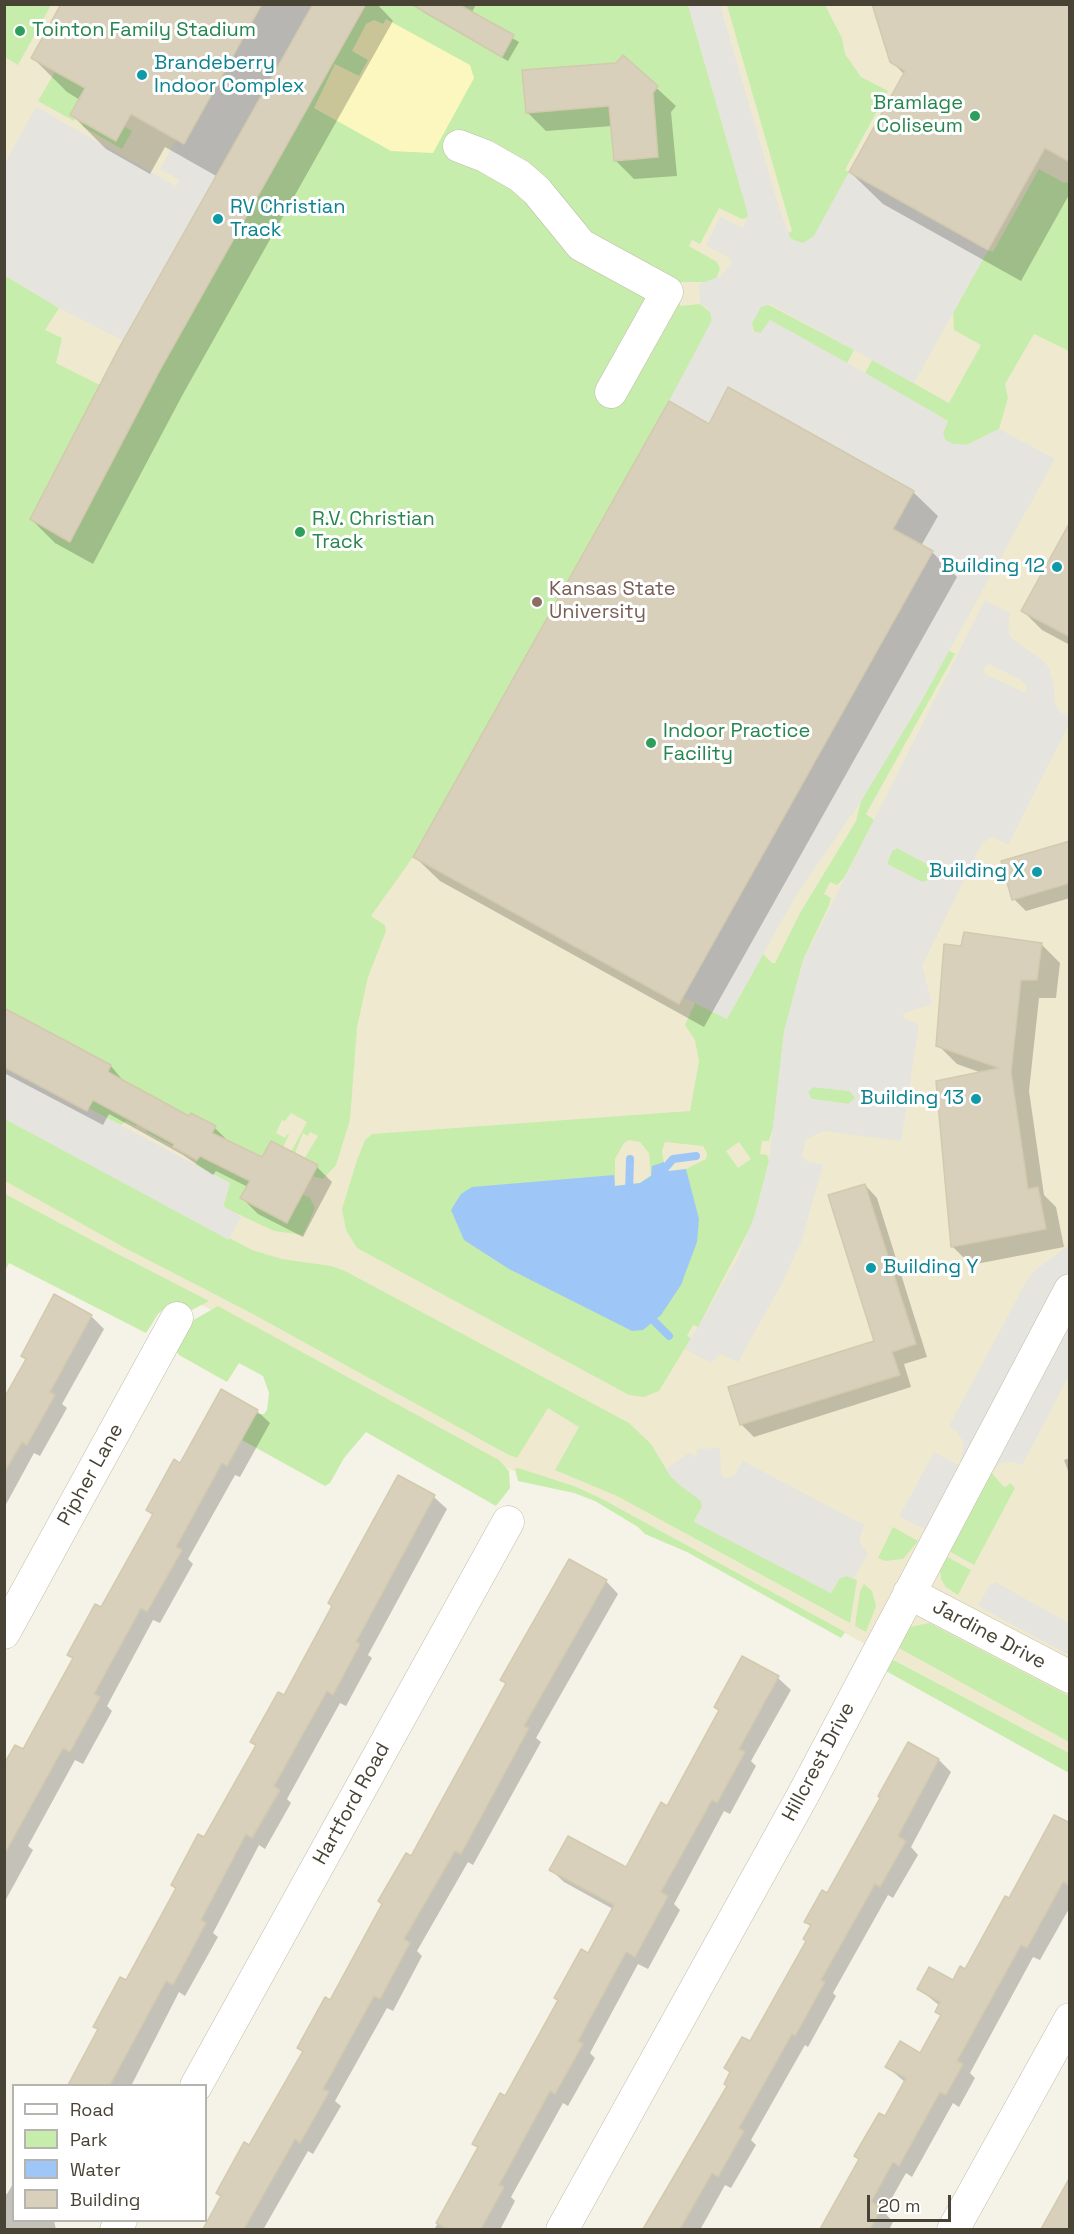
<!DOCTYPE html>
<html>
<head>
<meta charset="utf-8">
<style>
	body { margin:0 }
	#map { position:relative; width:1074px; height:2234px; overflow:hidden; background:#f5f2e7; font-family:"Space Grotesk",sans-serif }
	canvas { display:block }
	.frame { position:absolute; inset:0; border:6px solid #494335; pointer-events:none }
	.legend { position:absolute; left:12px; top:2084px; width:195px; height:138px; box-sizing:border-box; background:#fff; border:2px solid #b6b4ae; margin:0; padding:8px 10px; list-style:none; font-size:18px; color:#494335 }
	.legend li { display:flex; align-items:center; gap:12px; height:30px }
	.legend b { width:30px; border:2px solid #b6b4ae }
	.scale { position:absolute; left:867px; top:2195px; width:84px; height:27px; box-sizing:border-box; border:3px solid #494335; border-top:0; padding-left:8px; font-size:18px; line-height:21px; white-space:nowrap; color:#494335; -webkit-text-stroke:4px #fff; paint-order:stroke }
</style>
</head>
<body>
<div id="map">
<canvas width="1074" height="2234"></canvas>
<div class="frame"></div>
<ul class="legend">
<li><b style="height:8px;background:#fff"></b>Road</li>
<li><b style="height:16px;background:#c7edac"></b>Park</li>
<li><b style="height:16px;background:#9ec7f7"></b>Water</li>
<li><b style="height:16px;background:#d8d0bb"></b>Building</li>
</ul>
<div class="scale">20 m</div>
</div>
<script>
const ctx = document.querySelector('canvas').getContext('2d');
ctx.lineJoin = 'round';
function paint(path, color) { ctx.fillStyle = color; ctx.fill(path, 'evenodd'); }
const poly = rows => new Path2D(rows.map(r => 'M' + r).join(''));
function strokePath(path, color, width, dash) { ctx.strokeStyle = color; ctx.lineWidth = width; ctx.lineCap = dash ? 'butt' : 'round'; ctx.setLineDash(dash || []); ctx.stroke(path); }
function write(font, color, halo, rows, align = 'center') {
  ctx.font = font + ' "Space Grotesk",sans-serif'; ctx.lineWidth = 6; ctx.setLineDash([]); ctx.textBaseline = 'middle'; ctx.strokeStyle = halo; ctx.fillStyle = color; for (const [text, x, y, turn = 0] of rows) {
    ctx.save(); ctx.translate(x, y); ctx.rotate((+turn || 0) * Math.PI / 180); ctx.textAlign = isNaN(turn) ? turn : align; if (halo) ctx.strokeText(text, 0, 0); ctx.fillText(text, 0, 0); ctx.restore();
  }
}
paint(poly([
	[4,5,1069,5,1069,1754,599,1500,509,1469,5,1200]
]), '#efeacf');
paint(poly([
	[5,4,51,5,18,65,5,57],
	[313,5,688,5,748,214,747,218,742,219,719,208,700,244,692,240,689,246,717,262,720,269,716,279,708,282,681,282,680,306,700,304,710,312,712,320,703,341,413,857,371,916,385,925,386,931,368,977,357,1027,350,1120,336,1165,323,1179,312,1176,317,1166,304,1159,318,1136,310,1132,308,1136,303,1133,295,1153,291,1152,307,1122,291,1113,285,1121,282,1120,276,1133,285,1138,287,1134,289,1135,283,1147,271,1141,241,1198,287,1223,302,1194,310,1198,315,1208,303,1235,274,1231,223,1207,230,1183,195,1165,216,1126,191,1113,173,1146,146,1132,147,1130,170,1142,116,1112,137,1124,136,1126,126,1121,121,1125,88,1108,111,1065,5,1008,4,275,59,308,45,330,62,338,56,363,100,385],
	[215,1135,234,1144,223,1167,204,1158],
	[727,5,825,5,842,38,845,54,861,77,888,91,845,170,849,172,814,236,807,243,799,244,788,236,787,233,792,231],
	[55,72,85,88,70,114,76,118,74,121,38,101],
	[84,123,124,126,132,131,122,149,82,126],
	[1039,169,1064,183,1069,182,1069,351,1034,334,1005,384,1008,398,999,429,967,445,953,444,945,440,943,433,948,421,865,373,872,360,949,403,981,345,954,330,953,313,988,250,993,252],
	[767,304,854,350,847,363,770,320,761,333,754,333,752,323,761,306],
	[948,650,955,654,866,814,874,820,844,878,837,885,830,882,824,894,831,898,829,905,803,960,784,1032,773,1128,769,1141,762,1141,760,1154,767,1155,769,1161,753,1222,698,1327,693,1325,687,1336,691,1338,659,1391,644,1397,629,1395,357,1248,346,1230,342,1209,357,1160,365,1140,372,1134,690,1111,699,1061,695,1040,685,1025,695,1003,727,1019,763,954,772,963,775,963,800,913,856,821,861,801,922,700],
	[629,1140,640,1142,649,1153,651,1175,640,1183,615,1186,615,1159,624,1143],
	[665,1142,703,1146,707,1153,706,1159,686,1169,669,1171,665,1169,662,1151],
	[739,1142,751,1159,738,1168,726,1151],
	[897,848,931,866,933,873,930,880,922,882,887,864,892,851],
	[813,1087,850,1091,855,1098,852,1104,848,1104,812,1099,809,1098,808,1092],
	[5,1119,252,1250,282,1259,331,1266,345,1271,629,1423,651,1444,671,1477,701,1501,702,1507,694,1521,831,1593,840,1578,847,1576,857,1580,850,1623,617,1496,555,1470,579,1427,548,1408,517,1458,507,1454,251,1313,127,1249,5,1181],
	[5,1194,114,1252,209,1301,188,1312,172,1306,166,1307,158,1314,146,1333,9,1263,5,1271],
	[218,1306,499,1460,509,1471,510,1488,496,1506,366,1432,344,1458,330,1483,325,1486,242,1440,256,1414,264,1414,267,1410,269,1393,263,1376,239,1363,227,1382,179,1355,176,1350,192,1321],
	[518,1468,574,1486,604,1500,845,1632,841,1638,687,1552,645,1534,638,1527,595,1501,574,1493,518,1481,515,1469],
	[991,1472,1003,1486,1006,1487,1010,1483,1015,1488,974,1565,947,1550],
	[893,1527,918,1541,903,1559,885,1561,878,1558],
	[944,1555,971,1570,958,1595,946,1587,941,1579,940,1569],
	[864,1584,872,1591,876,1606,866,1632,855,1626,860,1591],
	[929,1623,1069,1696,1069,1742,899,1648,910,1627],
	[892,1659,1069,1753,1069,1773,886,1671]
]), '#c7edac');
paint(poly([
	[386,19,470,65,474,78,433,153,391,151,314,108,335,64,359,76,368,60,352,51,366,24,374,20,383,24]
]), '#fcf7bf');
paint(poly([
	[262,5,313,5,124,341,59,308,5,275,5,163,36,107,176,186,179,180,160,169,176,140,185,144],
	[688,5,720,5,779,208,791,239,803,243,814,236,849,172,988,250,914,383,770,304,761,307,752,323,752,331,761,333,770,320,865,373,948,421,943,433,945,440,953,444,967,445,999,429,1055,459,922,700,861,801,795,897,727,1019,683,997,933,551,893,529,914,491,729,388,709,424,669,401,712,320,709,309,700,304,699,284,721,276,731,264,730,258,706,246,720,217,743,228,748,214],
	[985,600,1010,613,1008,625,1010,637,1043,661,1049,668,1054,686,1055,704,1060,712,1069,717,1069,724,1008,845,993,837,982,843,922,966,932,1004,903,1014,904,1018,919,1025,901,1141,824,1131,806,1139,802,1156,806,1161,823,1165,801,1242,781,1285,738,1362,721,1354,711,1363,685,1349,738,1258,757,1209,769,1161,784,1032,803,961],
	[989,664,1022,681,1027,687,1025,693,985,674,984,668],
	[897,848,931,866,933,873,930,880,922,882,887,864,892,851],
	[813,1087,850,1091,855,1098,848,1104,812,1099,808,1092],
	[4,1067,86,1111,88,1108,230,1183,223,1206,241,1217,229,1240,5,1119],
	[1069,1245,1069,1376,1022,1465,1012,1462,1000,1463,988,1477,961,1462,964,1444,957,1431,949,1426,1026,1282,1033,1272],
	[720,1448,721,1475,725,1478,734,1476,743,1461,864,1525,859,1542,868,1553,854,1578,847,1576,840,1578,831,1593,694,1522,702,1507,701,1501,678,1484,666,1470,690,1452,696,1458,697,1449],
	[934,1452,959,1465,925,1529,899,1517],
	[995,1582,1069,1623,1069,1655,978,1606,990,1585]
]), '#e5e4df');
paint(poly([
	[664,1162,665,1169,669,1171,686,1169,699,1219,697,1242,681,1285,661,1315,643,1330,632,1331,509,1269,464,1240,451,1210,461,1194,472,1187,614,1175,615,1186,640,1183,651,1176,652,1166]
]), '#9ec7f7');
paint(poly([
	[63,4,377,4,393,21,183,394,93,564,55,543,31,519,218,177,165,147,150,174,106,149,72,115,80,100,67,92,33,58],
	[418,4,476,4,471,14,519,42,508,61,423,12],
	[1070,4,1070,193,1021,281,883,204,850,172,905,75,892,62],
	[623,57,676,106,671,112,677,176,634,179,615,160,612,126,546,131,527,112,617,64],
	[710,426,913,492,938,516,921,546,932,552,957,577,704,1027,440,881,415,857],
	[1070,526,1070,645,1042,630,1023,611],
	[1070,842,1070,898,1026,911,1014,899],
	[1041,944,1060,963,1056,998,1039,998,1029,1091,1044,1195,1056,1207,1064,1247,971,1265,952,1246,982,1073,957,1064,938,1045,963,947],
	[4,1010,111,1066,125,1083,190,1118,192,1115,215,1128,231,1144,263,1159,317,1167,332,1182,303,1237,258,1214,242,1198,248,1187,216,1171,213,1175,183,1155,109,1114,103,1125,4,1073],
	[865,1185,877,1198,927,1357,904,1364,911,1387,754,1437,741,1424,875,1342],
	[91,1316,104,1329,62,1404,67,1408,40,1456,34,1453,4,1508,4,1401,27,1361,22,1356],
	[257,1411,270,1423,240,1477,235,1475,188,1559,193,1564,160,1623,153,1620,107,1706,112,1711,83,1764,75,1760,28,1846,33,1850,4,1903,4,1767,23,1751,74,1659,69,1654,102,1609,153,1516,148,1510,181,1465],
	[1070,1458,1070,1476,1064,1460],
	[398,1477,434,1497,447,1509,368,1655,372,1658,346,1706,340,1703,287,1799,291,1803,265,1849,259,1845,213,1933,218,1937,185,1996,179,1992,131,2086,70,2086,99,2031,95,2027,126,1982,257,1747,252,1742,285,1697],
	[606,1581,618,1594,536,1738,541,1742,473,1865,468,1862,417,1951,422,1956,393,2011,387,2008,335,2101,341,2106,313,2154,308,2151,263,2230,205,2230,222,2197,218,2193,250,2147,304,2053,298,2048,331,2003,507,1684,502,1680],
	[742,1658,778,1678,791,1690,751,1761,756,1766,730,1814,724,1811,674,1904,680,1910,648,1969,638,1964,590,2053,595,2058,568,2106,563,2103,511,2197,515,2201,500,2230,434,2230,479,2148,474,2144,506,2098,559,2001,556,1998,589,1955,613,1909,564,1882,551,1870,627,1869,668,1808,720,1711,716,1707],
	[908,1744,939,1760,951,1772,911,1847,918,1855,893,1898,888,1895,833,1993,836,1996,808,2047,805,2045,751,2140,756,2145,731,2188,725,2185,700,2230,646,2230,728,2087,731,2074,726,2068,751,2044,807,1942,811,1927,806,1921,828,1895,882,1798],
	[1070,1825,1070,1907,1040,1960,1033,1957,970,2073,975,2078,959,2107,953,2103,912,2177,906,2173,884,2212,893,2222,889,2230,822,2230,860,2161,856,2156,885,2118,905,2082,887,2067,921,2055,942,2017,936,2012,940,2006,919,1989,953,1982,966,1971,1009,1900],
	[14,2182,14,2220,54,2220,56,2230,4,2230,4,2193,7,2194]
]), '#0003');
strokePath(poly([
	[659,1175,673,1159,696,1156],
	[629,1195,630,1159],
	[648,1315,669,1336]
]), '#9ec7f7', 8);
const building = poly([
	[61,4,262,4,184,144,131,114,116,141,70,115,85,88,31,58,61,4],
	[313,4,366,4,160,370,70,542,30,519,119,348,313,4],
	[411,4,458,4,514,35,502,57,411,4],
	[872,4,1070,4,1070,162,1045,148,988,250,849,172,905,71,890,62,872,4],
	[623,55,658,86,653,93,658,157,614,161,609,106,526,113,522,70,616,63,623,55],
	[728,387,914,491,893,529,933,551,679,1004,413,857,669,401,709,424,728,387],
	[1070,522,1070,637,1021,611,1070,522],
	[1070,841,1070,883,1012,900,1001,861,1070,841],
	[964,932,1042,943,1037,980,1021,980,1011,1072,1028,1189,1038,1187,1046,1229,951,1247,936,1081,999,1068,936,1046,944,944,961,946,964,932],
	[4,1008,111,1065,108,1072,189,1116,191,1113,216,1126,212,1133,262,1157,271,1141,318,1165,287,1223,240,1198,250,1181,200,1156,197,1160,173,1147,174,1144,93,1100,87,1111,4,1067,4,1008],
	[865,1184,916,1344,892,1352,900,1375,740,1425,728,1387,874,1341,828,1195,865,1184],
	[54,1294,92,1315,50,1392,55,1395,27,1445,22,1442,4,1473,4,1398,26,1359,21,1356,54,1294],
	[221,1389,258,1410,227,1466,222,1463,176,1547,182,1550,147,1612,141,1608,94,1694,100,1697,70,1752,63,1748,4,1855,4,1764,15,1745,23,1749,73,1658,67,1655,95,1604,101,1607,153,1514,146,1510,174,1459,180,1463,221,1389],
	[398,1475,435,1495,356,1642,360,1644,333,1695,327,1691,274,1786,280,1790,252,1838,246,1834,201,1920,206,1923,173,1985,166,1981,110,2085,68,2085,98,2029,93,2027,120,1977,126,1980,176,1888,171,1885,198,1834,204,1837,256,1745,250,1742,278,1692,284,1695,332,1606,328,1603,398,1475],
	[569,1559,607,1580,524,1726,529,1728,488,1804,461,1854,455,1851,404,1939,410,1943,380,1999,374,1996,323,2089,329,2092,300,2143,295,2139,244,2229,203,2229,221,2196,216,2193,244,2142,249,2145,303,2051,297,2048,325,1997,330,2000,382,1904,378,1901,406,1853,411,1856,506,1683,500,1680,569,1559],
	[742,1656,779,1676,739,1749,745,1752,717,1803,712,1800,661,1892,668,1896,635,1957,626,1952,578,2041,583,2044,555,2094,550,2091,499,2185,504,2187,481,2229,448,2229,436,2223,478,2147,472,2144,500,2093,505,2096,558,2000,554,1998,581,1949,588,1953,614,1905,549,1870,568,1836,626,1867,661,1802,667,1806,719,1710,714,1707,742,1656],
	[908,1742,939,1759,898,1836,906,1841,880,1887,875,1884,821,1980,825,1982,795,2036,792,2034,739,2128,744,2131,718,2177,712,2173,680,2229,643,2229,727,2086,724,2084,730,2072,724,2068,742,2037,750,2041,806,1941,803,1939,811,1925,804,1922,822,1890,827,1893,880,1798,878,1796,908,1742],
	[1054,1815,1070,1823,1070,1886,1063,1882,1027,1948,1021,1945,957,2061,963,2064,946,2095,940,2092,899,2166,893,2162,871,2202,882,2208,870,2229,820,2229,859,2159,854,2156,879,2113,885,2116,906,2078,885,2067,900,2041,920,2053,941,2015,935,2012,940,2002,917,1989,929,1967,953,1980,960,1966,965,1969,1005,1896,1009,1898,1054,1815],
	[1070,2177,1070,2229,1041,2229,1070,2177]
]);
paint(building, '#d8d0bb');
strokePath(building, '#d3c9ad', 1.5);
const street = poly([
	[459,146,485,156,520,176,537,191,581,245,667,292,611,392],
	[909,1593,1070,1677],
	[4,1633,177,1318],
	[196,2086,508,1522],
	[116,2230,121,2220],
	[562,2230,803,1795,1070,1290],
	[953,2230,1070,2019]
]);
strokePath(street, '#c1bca8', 33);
strokePath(street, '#fff', 32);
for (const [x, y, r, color] of [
	[20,31,6,"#2e9e5b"],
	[142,75,6,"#0f9aa8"],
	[975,116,6,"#2e9e5b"],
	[218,219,6,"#0f9aa8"],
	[300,532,6,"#2e9e5b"],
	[1057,567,6,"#0f9aa8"],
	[537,602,6,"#8d6e63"],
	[651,743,6,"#2e9e5b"],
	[1037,872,6,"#0f9aa8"],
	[976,1099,6,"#0f9aa8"],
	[871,1268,6,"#0f9aa8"]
]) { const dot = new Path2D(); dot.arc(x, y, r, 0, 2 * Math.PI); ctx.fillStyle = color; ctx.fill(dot); strokePath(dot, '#fff', 2); }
write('20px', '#27864d', '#fff', [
	["Tointon Family Stadium",32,31],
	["Bramlage",963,104,"right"],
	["Coliseum",963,127,"right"],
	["R.V. Christian",312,520],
	["Track",312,543],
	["Indoor Practice",663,732],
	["Facility",663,755]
], 'left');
write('20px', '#0d838f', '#fff', [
	["Brandeberry",154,64],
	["Indoor Complex",154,87],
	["RV Christian",230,208],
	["Track",230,231],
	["Building 12",1045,567,"right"],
	["Building X",1025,872,"right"],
	["Building 13",964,1099,"right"],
	["Building Y",883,1268]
], 'left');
write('20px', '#785e54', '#fff', [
	["Kansas State",549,590],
	["University",549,613]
], 'left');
write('20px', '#494335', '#fff', [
	["Pipher Lane",91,1475,-61],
	["Jardine Drive",989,1635,28],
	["Hillcrest Drive",819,1762,-62],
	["Hartford Road",352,1804,-61]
]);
</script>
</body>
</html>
